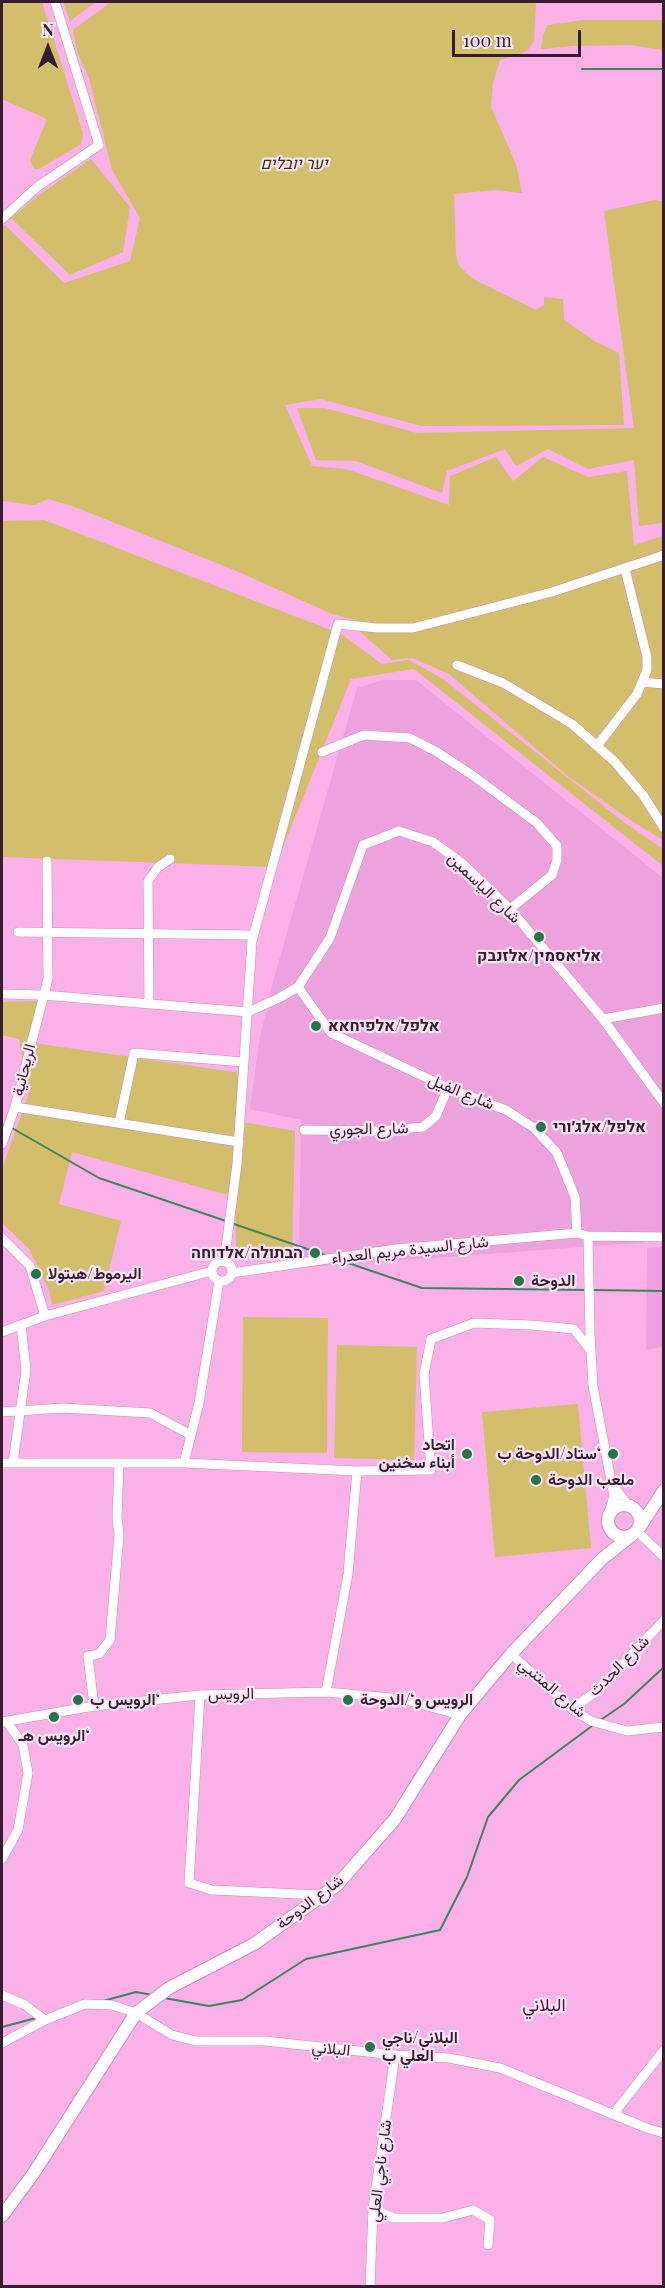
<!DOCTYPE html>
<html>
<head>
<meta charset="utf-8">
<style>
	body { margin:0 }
	#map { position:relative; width:665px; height:2288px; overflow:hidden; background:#f9b1e8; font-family:"Playfair Display",serif }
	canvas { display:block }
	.frame { position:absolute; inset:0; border:3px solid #361b31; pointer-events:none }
	.north { position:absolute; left:18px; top:18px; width:60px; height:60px; -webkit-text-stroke:4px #fbe5f5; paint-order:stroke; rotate:0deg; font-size:16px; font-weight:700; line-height:24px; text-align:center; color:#361b31 }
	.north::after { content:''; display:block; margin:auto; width:21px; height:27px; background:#361b31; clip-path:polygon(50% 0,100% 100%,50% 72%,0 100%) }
	.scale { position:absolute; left:452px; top:30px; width:129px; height:27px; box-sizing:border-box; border:3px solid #361b31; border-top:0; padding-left:8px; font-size:18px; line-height:21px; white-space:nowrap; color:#361b31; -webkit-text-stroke:4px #fbe5f5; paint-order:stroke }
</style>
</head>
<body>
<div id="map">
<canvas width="665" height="2288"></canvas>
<div class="frame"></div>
<div class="north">N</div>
<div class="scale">100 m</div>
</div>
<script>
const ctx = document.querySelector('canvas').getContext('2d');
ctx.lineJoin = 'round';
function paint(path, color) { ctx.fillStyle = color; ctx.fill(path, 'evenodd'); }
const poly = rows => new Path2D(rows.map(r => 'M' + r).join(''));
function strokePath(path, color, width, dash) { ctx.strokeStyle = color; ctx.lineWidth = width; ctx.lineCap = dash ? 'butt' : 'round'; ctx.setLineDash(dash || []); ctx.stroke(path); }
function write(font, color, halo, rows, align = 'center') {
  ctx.font = font + ' "Playfair Display",Vazirmatn,Heebo,serif'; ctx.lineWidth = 4.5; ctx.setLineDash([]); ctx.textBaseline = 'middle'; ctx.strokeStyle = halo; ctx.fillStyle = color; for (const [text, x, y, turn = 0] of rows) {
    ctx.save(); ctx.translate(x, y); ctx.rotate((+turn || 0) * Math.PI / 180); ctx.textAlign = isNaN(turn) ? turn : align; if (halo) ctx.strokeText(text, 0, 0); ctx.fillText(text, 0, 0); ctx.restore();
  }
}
paint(poly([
	[383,680,416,680,663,878,663,1241,299,1268,301,1120,250,1109,259,1042,274,978,357,688],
	[663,1247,663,1347,646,1350,647,1248]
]), '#eea2dd');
paint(poly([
	[2,2,42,2,83,133,81,144,39,169,34,169,30,160,47,119,2,99],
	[63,2,96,2,70,21],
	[111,2,536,2,534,41,527,51,500,60,493,83,491,107,516,164,522,193,495,190,454,194,456,255,459,266,473,279,536,310,544,305,544,297,563,299,564,320,596,342,619,353,624,425,421,426,321,399,285,405,312,466,346,469,449,505,450,476,496,457,513,481,543,457,588,477,627,471,634,545,663,536,663,840,635,823,569,777,449,674,412,658,392,660,356,628,355,620,332,614,232,569,72,506,48,499,34,505,2,501,2,227,5,225,64,283,130,261,140,218,112,170,89,78,77,51,73,30],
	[583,20,663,20,663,50,631,45,572,46,541,49,543,35,548,25],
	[91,159,130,207,123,252,70,275,11,218,39,195],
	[655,200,664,202,663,523,639,526,634,460,588,469,548,449,516,466,505,449,447,471,442,493,356,461,316,460,297,408,325,408,417,433,634,428,604,211],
	[44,520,341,634,382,664,409,660,443,679,625,823,663,849,663,866,414,669,351,679,275,867,2,857,2,521],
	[40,1001,34,1043,248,1074,242,1122,295,1131,292,1255,242,1258,238,1254,236,1246,235,1197,72,1152,59,1204,121,1221,104,1291,52,1305,49,1290,29,1249,2,1223,2,1169,28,1096,19,1039,2,1035,2,1002],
	[243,1317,328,1318,327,1453,242,1452],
	[337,1345,417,1347,414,1460,334,1458],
	[578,1404,591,1548,495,1557,482,1412]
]), '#d3be6c');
strokePath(poly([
	[582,69,664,69],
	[12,1128,99,1178,226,1221],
	[231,1223,325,1255],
	[342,1261,422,1288,586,1290],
	[592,1290,664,1291],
	[599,1721,624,1704,664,1667],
	[164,1998,209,2006,242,2000,306,1959,440,1930,467,1877,488,1817,519,1780,592,1726],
	[103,2001,136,1992,153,1995],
	[2,2027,36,2018]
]), '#40835e', 2);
const minor = poly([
	[2,219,37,187,99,145,55,2],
	[457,665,503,683,572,724,614,761,643,795,664,828],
	[642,682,664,684],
	[597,746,637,694,647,670,647,657,625,569],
	[322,752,364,735,410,738,437,752,472,775,537,823,557,846,557,860,552,875,510,909],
	[18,932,253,935],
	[298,987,331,1033,448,1088,506,1110,534,1128,557,1153,575,1197,577,1233],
	[2,994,43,995,248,1012,279,998,298,987,330,938,363,845,399,831,433,842,462,863,510,909,603,1019],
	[149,1004,148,881,158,867,170,859],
	[664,1008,603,1019,664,1103],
	[15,1107,239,1142],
	[119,1123,134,1053,244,1062],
	[304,1130,379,1131,423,1127,436,1116,448,1088],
	[2,1144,15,1107,48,979,47,861],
	[588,1236,590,1334,593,1386,614,1496,608,1516],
	[2,1238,30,1266,45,1316],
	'212 1271a10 10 0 1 1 20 0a10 10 0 1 1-20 0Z',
	[224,1262,237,1164,252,941,338,624,377,628,413,628,552,592,664,555],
	[232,1273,396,1249,577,1233,588,1236,664,1237],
	[2,1332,45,1316,212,1271],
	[2,1412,63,1408,150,1413,191,1435],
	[2,1463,184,1463,357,1471,431,1470,424,1374,431,1339,474,1323,531,1325,574,1329,591,1351],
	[13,1463,26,1370,21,1325],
	[184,1463,199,1403,219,1281],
	[615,1488,628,1505],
	[637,1531,664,1557],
	[511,1654,572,1709,591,1721,627,1731,664,1727],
	[326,1692,348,1574,357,1471],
	[200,1695,189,1883,212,1890,321,1895],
	[94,1706,88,1656,99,1654,110,1640,119,1534,117,1518,119,1463],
	[572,1709,597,1691,664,1620],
	[2,1722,94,1706,200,1695,326,1692,402,1699,460,1715],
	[2,1859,18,1830,28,1773,23,1745,7,1722],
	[2,1995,25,2005,45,2020],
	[2,2043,45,2020,85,2004,112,2005,136,2013,172,2035,196,2041,265,2041,395,2055,449,2058,500,2068,649,2129,664,2133],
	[616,2115,618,2108,664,2050],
	[373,2209,394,2218,443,2218,473,2210,490,2220,488,2245],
	[370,2286,373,2209,395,2055]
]);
const tertiary = poly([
	'608 1521a16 16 0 1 1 32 0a16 16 0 1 1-32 0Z',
	[640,1527,664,1490],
	[2,2216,33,2174,136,2013,169,1988,254,1944,337,1885,395,1819,460,1715,511,1654,602,1559,632,1535]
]);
strokePath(minor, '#ce89bf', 10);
strokePath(tertiary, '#ce89bf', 14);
strokePath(minor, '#fff', 9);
strokePath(tertiary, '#fff', 12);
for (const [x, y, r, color] of [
	[539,937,6,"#227648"],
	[316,1026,6,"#227648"],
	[541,1127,6,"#227648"],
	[315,1253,6,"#227648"],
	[36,1274,6,"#227648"],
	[519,1281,6,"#227648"],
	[467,1454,6,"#227648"],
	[613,1454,6,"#227648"],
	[536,1480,6,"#227648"],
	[78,1700,6,"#227648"],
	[348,1700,6,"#227648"],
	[54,1717,6,"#227648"],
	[370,2047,6,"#227648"]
]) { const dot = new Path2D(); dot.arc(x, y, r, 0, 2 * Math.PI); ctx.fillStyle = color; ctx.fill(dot); strokePath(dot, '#fbe5f5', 2); }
write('italic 16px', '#3d3100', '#fbe5f5', [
	["יער יובלים",294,164]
]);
write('16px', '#361b31', '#fbe5f5', [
	["شارع الياسمين",484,888,44],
	["الريحانية",24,1070,-76],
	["شارع الفيل",461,1092,22],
	["شارع الجوري",369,1129,-1],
	["شارع السيدة مريم العدراء",410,1250,-6],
	["شارع الحدث",619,1666,-45],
	["شارع المتنبي",552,1688,40],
	["الرويس",231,1694,-1],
	["شارع الدوحة",310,1902,-37],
	["البلاني",331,2049,6],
	["شارع ناجي العلي",380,2171,-83]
]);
write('bold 16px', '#361b31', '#fbe5f5', [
	["אליאסמין/אלזנבק",539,956,"center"],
	["אלפל/אלפיחאא",328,1026],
	["אלפל/אלג׳ורי",553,1127],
	["הבתולה/אלדוחה",303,1253,"right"],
	["اليرموط/هبتولا",48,1274],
	["الدوحة",531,1281],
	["اتحاد",455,1445,"right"],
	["أبناء سخنين",455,1463,"right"],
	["ستاد/الدوحة ب‘",601,1454,"right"],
	["ملعب الدوحة",548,1480],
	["الرويس ب‘",90,1700],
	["الرويس و‘/الدوحة",360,1700],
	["الرويس هـ‘",54,1736,"center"],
	["البلاني/ناجي",382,2038],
	["العلي ب",382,2056]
], 'left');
write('18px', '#4d1244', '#fbe5f5', [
	["البلاني",544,2005]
]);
</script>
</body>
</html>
